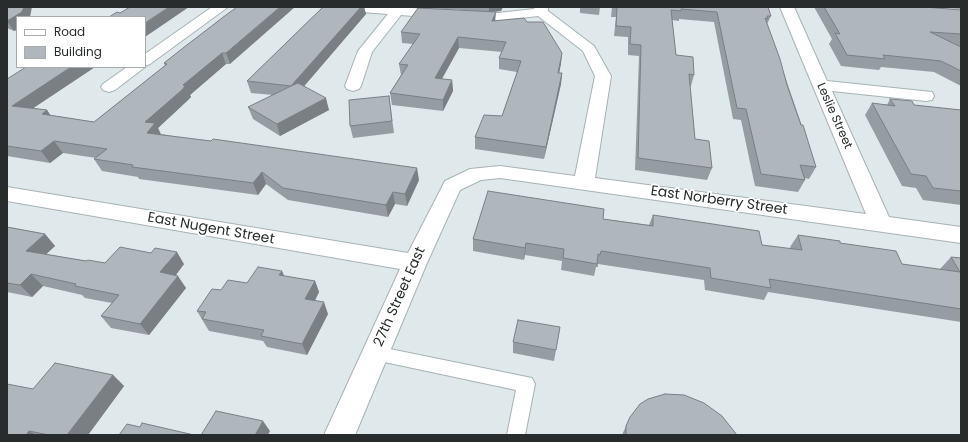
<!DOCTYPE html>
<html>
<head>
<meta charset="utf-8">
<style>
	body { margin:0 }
	#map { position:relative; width:968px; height:442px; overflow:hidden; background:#dfe9ec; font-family:Poppins,sans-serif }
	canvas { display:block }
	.frame { position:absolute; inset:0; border:8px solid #282c2d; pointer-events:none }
	.legend { position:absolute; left:16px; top:16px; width:130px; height:52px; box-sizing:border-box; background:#fff; border:1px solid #a9abab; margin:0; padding:5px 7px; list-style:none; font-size:12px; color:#282c2d }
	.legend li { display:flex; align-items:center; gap:8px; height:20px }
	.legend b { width:20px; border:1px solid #a9abab }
</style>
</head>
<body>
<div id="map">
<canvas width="968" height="442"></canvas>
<div class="frame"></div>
<ul class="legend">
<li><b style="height:5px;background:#fff"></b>Road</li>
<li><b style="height:11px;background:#afb6bc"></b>Building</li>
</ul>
</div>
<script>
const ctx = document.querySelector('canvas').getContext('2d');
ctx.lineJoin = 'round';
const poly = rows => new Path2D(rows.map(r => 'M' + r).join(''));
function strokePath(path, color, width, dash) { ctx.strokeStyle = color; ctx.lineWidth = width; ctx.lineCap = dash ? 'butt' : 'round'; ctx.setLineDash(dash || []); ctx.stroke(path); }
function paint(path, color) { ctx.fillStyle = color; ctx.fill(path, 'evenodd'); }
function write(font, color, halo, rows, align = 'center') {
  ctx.font = font + ' Poppins,sans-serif'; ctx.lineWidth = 3.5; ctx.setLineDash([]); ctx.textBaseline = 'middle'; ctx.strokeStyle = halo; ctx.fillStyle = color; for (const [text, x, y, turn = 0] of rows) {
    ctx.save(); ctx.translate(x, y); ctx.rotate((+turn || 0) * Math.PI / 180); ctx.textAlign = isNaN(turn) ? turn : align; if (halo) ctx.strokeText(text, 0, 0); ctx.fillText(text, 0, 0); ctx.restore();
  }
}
const service = poly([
	[375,346,532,378,535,384,525,435,507,435,516,390,375,360,369,358,367,353,369,348,375,346]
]);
const minor = poly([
	[212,7,228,7,150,64,145,66,145,54,212,7],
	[341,7,399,7,489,14,534,9,534,7,548,7,548,11,594,46,611,76,595,178,866,214,780,7,794,7,827,81,932,92,934,96,932,100,926,101,832,91,889,217,961,227,961,243,500,178,481,180,460,190,427,263,355,435,324,435,400,269,7,201,7,187,408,253,445,181,470,169,500,166,575,176,595,76,583,51,538,16,489,22,401,15,372,52,361,86,359,89,353,91,347,89,345,86,358,51,388,14,348,11,341,7],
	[127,67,145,67,115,90,109,92,103,90,101,87,103,84,127,67]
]);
strokePath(service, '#a8b2b5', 2);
strokePath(minor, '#a8b2b5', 2);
paint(service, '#fff');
paint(minor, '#fff');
paint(poly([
	[7,7,14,31,7,28],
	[323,7,364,7,366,14,304,86,329,110,280,136,253,119,248,107,273,95,251,93,247,81],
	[426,7,503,7,501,11,492,12,495,21,527,22,562,53,559,73,562,73,561,84,544,159,475,149,475,137,502,116,517,72,499,69,499,58,502,52,459,48,442,79,452,80,453,91,443,111,392,105,390,93,401,75,399,64,413,44,402,43,401,32,463,10,426,8],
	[580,7,600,7,599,15,580,13],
	[612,7,768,7,771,16,767,24,816,167,809,179,804,178,805,180,798,192,755,186,741,120,733,119,714,22,679,19,679,21,672,20,676,55,694,75,691,86,690,86,695,139,712,168,707,180,635,170,639,56,628,55,628,37,614,36,616,17,611,17],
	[814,7,925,7,961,10,961,46,958,46,961,47,961,86,934,72,881,67,879,70,841,66,829,44,832,39],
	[929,7,961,7,961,9],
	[226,15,230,64,226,64,190,95,191,97,187,101,158,128,161,134,419,180,407,206,395,204,388,217,288,200,266,184,258,195,139,179,138,177,102,171,94,159,96,158,63,153,50,163,7,156,7,79,95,67,33,108,47,110,50,115,94,122,165,66,164,63],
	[389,96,394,133,353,138,350,126],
	[890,99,914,105,961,110,961,205,923,200,916,188,902,186,865,115,872,103,887,105],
	[653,215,762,245,791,249,790,247,798,235,840,243,902,264,940,270,940,269,951,257,961,258,961,322,768,292,764,300,705,290,704,280,598,264,598,267,596,267,594,276,561,270,562,261,525,255,524,260,473,251,473,239,603,219,649,225],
	[7,227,45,234,55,246,46,254,86,261,105,263,184,264,176,275,186,288,149,335,111,328,101,316,112,303,85,298,82,295,43,286,32,297,7,292],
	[284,276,315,281,319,292,315,301,328,314,307,355,267,347,263,341,209,331,197,311,221,290,247,283],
	[513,342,556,350,554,361,513,353],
	[113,375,124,386,88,435,7,435,33,389],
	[630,417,737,435,622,435]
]), '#969da2');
paint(poly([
	[24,7,32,7,30,17,17,17,17,30,14,31,7,21],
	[169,7,189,7,145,37,145,23],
	[280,7,295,7,230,64,226,53],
	[361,7,364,7,366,14,294,98,291,86],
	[489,7,503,7,501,11,489,12],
	[496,12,495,23,492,21],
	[458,37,459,48,436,89,435,78],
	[222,53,226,64,190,95,191,97,187,101,158,128,161,135,147,133,145,122,183,85],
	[562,53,561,64,557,84,558,73],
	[71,67,95,67,20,117,12,106],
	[562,73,561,84,544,159,546,147],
	[452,80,453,91,443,111,443,100],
	[326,98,329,110,280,136,277,124],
	[47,110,55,122,42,114],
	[54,141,63,153,50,163,41,151],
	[417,168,419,180,407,206,405,194],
	[262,172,266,184,258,195,253,183],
	[393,192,395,204,388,217,386,205],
	[45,234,55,246,37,263,26,251],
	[526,243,525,255,524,260,525,248],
	[177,252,184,264,169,284,160,272],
	[282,271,287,282,279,275],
	[31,274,43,286,32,297,20,285],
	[178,276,186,288,149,335,140,324],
	[315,281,319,292,309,311,305,299],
	[324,302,328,314,307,355,302,344],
	[113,375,124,386,88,435,67,435],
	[263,421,270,431,268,435,255,435],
	[29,431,36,435,26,435]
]), '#7a7f84');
const building = poly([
	[7,7,24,7,22,12,7,21,7,7],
	[130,7,169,7,145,23,145,17,109,17,117,12,120,13,130,7],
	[237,7,280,7,226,53,222,53,183,85,185,86,182,90,145,122,155,123,147,133,211,141,213,139,417,168,405,194,393,192,386,205,283,188,262,172,253,183,132,167,133,165,94,159,107,149,54,141,41,151,7,146,7,79,26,67,71,67,12,106,47,110,42,114,94,122,167,64,164,63,183,48,226,15,237,7],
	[323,7,361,7,291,86,298,83,326,98,277,124,248,107,291,86,247,81,323,7],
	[617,7,768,7,771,16,767,16,768,19,765,18,780,59,787,85,801,125,803,125,816,167,800,165,805,180,761,174,746,109,737,108,717,12,681,9,681,11,671,10,676,55,693,57,694,75,689,74,695,139,709,141,712,168,638,158,641,45,630,44,631,27,616,26,617,7],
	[824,7,925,7,961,10,961,34,930,32,961,47,961,71,941,61,883,55,885,59,847,55,835,33,840,34,824,7],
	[418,8,496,12,492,21,524,18,527,22,543,22,562,53,558,73,562,73,546,147,475,137,484,115,502,116,521,61,499,58,506,42,458,37,435,78,452,80,443,100,390,93,408,65,399,64,420,34,401,32,418,8],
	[389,96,392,121,350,126,349,100,389,96],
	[890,99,912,101,914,105,961,110,961,191,933,188,926,176,911,174,872,103,895,106,890,99],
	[488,191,604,209,603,219,653,226,653,215,759,231,762,245,802,250,798,235,840,241,840,243,896,251,902,264,960,272,951,257,961,258,961,309,769,279,771,288,711,278,710,268,601,251,600,255,598,254,597,264,563,258,564,249,526,243,525,248,473,239,488,191],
	[7,227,45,234,26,251,86,261,88,260,105,263,120,247,151,253,155,248,177,252,160,272,178,276,140,324,101,316,119,295,75,286,76,284,31,274,20,285,7,283,7,227],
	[258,267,282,271,279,275,315,281,305,299,324,302,302,344,261,336,264,330,202,319,206,312,197,311,212,289,221,290,228,280,247,283,258,267],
	[518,320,560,327,556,350,513,342,518,320],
	[55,363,113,375,67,435,49,435,29,431,26,435,7,435,7,384,33,389,55,363],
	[665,394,684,395,704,403,722,416,737,435,626,435,626,426,630,417,640,404,648,399,665,394],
	[216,411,263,421,255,435,201,435,216,411],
	[142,423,194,435,119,435,127,424,140,427,142,423]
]);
paint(building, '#afb6bc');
strokePath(building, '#7a7f84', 1);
write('12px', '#282c2d', '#fff', [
	["Leslie Street",834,116,66]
]);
write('14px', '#282c2d', '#fff', [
	["East Norberry Street",719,201,8],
	["East Nugent Street",211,229,10],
	["27th Street East",400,297,-66]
]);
</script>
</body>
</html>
